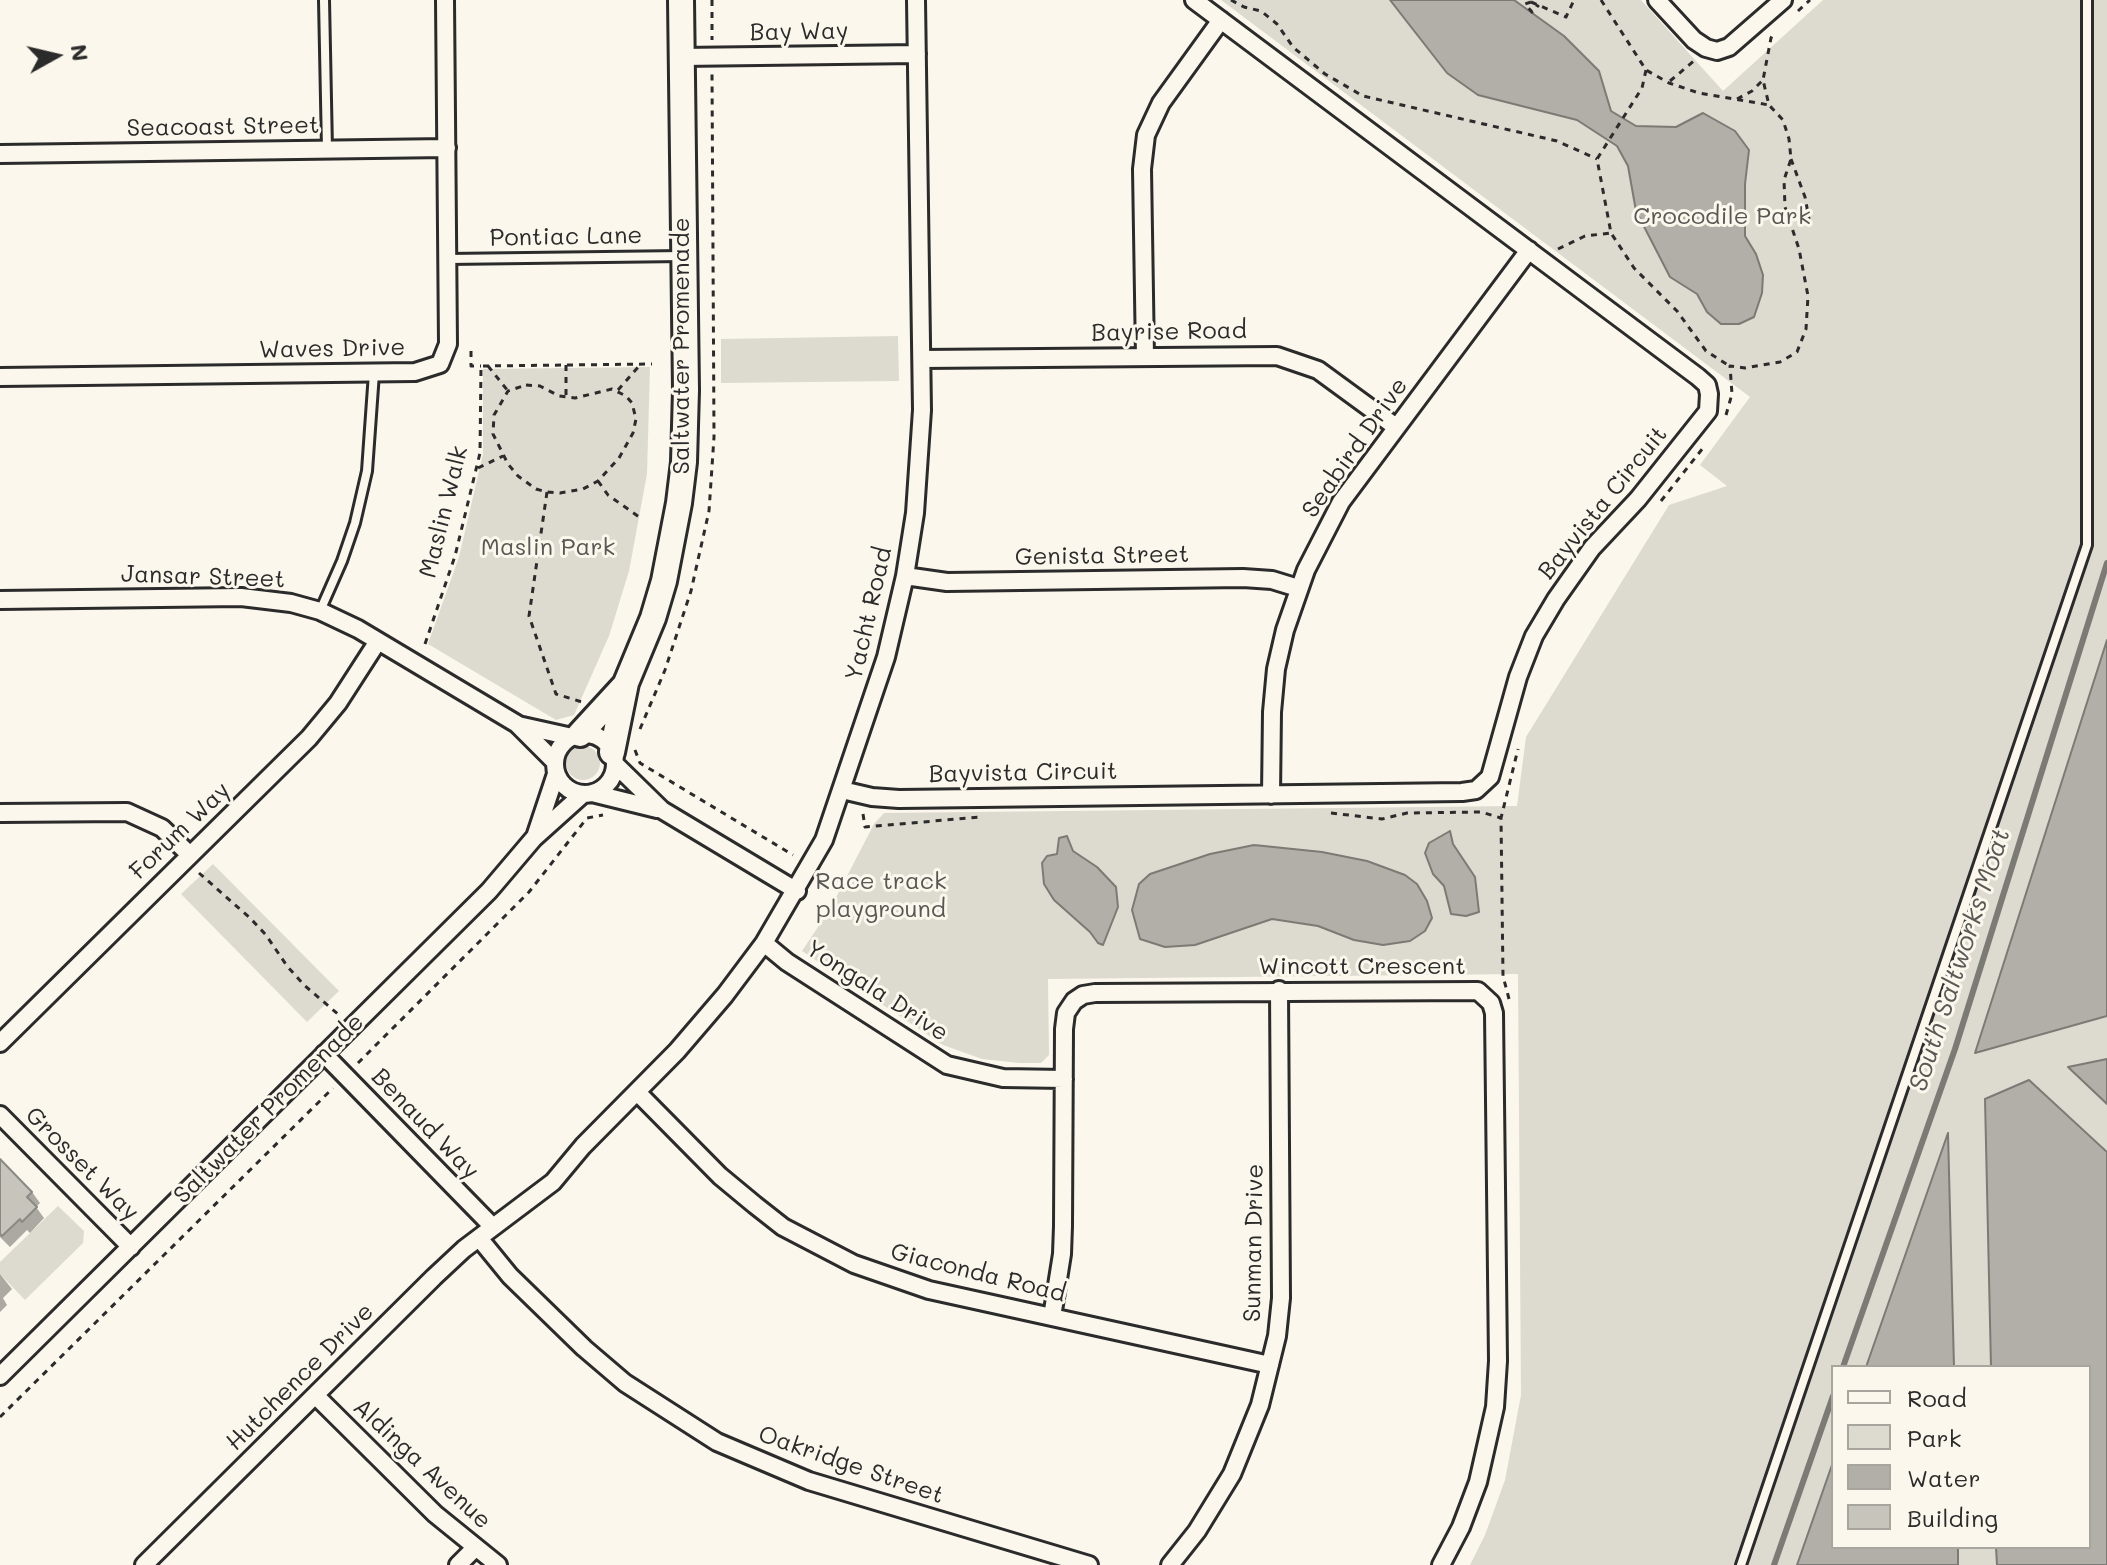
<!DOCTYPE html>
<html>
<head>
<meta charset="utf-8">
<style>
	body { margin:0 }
	#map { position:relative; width:2107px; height:1565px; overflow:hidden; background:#fbf7ec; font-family:Mali,sans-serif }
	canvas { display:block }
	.legend { position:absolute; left:1831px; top:1365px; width:260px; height:184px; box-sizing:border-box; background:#fbf7ec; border:2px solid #a8a59f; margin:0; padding:10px 14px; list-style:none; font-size:24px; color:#2b2b2b }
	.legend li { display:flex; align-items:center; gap:16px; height:40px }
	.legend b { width:40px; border:2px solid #a8a59f }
	.north { position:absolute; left:16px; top:16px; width:80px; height:80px; -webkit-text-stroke:6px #fbf7ec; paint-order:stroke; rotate:82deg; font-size:22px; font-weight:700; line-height:32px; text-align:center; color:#2b2b2b }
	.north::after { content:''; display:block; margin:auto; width:28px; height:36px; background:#2b2b2b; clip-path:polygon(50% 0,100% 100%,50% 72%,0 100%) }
</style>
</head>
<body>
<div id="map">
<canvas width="2107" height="1565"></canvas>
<ul class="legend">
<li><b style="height:10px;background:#fbf7ec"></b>Road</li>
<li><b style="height:22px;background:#dddad0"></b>Park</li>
<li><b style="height:22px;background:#b1afa7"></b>Water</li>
<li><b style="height:22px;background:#c7c4bc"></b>Building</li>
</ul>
<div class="north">N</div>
</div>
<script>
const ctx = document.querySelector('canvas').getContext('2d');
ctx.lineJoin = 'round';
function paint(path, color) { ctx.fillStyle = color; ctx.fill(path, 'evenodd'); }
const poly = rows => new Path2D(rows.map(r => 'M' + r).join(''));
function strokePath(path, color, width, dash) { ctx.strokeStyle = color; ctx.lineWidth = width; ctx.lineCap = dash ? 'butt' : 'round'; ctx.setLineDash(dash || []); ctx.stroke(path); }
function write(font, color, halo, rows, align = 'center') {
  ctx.font = font + ' Mali,sans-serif'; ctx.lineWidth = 6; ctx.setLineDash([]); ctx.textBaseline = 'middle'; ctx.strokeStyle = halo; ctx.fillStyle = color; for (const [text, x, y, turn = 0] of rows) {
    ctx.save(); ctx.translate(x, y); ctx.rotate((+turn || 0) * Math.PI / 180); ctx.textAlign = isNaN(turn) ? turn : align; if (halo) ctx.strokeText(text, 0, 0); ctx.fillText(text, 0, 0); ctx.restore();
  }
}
paint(poly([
	[1221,0,1641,0,1723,91,1823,0,2107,0,2107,1565,1470,1565,1485,1535,1505,1480,1521,1395,1518,974,1048,979,1049,1055,1041,1063,1019,1063,982,1059,943,1045,802,951,830,909,874,824,884,813,1517,806,1526,737,1669,505,1727,486,1700,465,1750,397],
	[1833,1367,2089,1367,2089,1547,1833,1547],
	[898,336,899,381,721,383,721,339],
	[650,367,647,474,629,571,609,636,574,715,556,720,428,644,459,557,483,454,483,369],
	'566 763a17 17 0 1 1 34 0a17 17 0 1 1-34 0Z',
	[213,864,339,991,307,1022,181,894],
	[58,1206,84,1231,83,1243,25,1300,0,1274,0,1262]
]), '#dddad0');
const water = poly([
	[1390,0,1514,0,1564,36,1599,71,1611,111,1636,126,1676,127,1703,113,1735,131,1749,150,1745,184,1745,236,1756,254,1763,275,1762,293,1754,317,1739,324,1721,324,1707,312,1697,294,1670,277,1636,211,1628,166,1617,146,1577,120,1478,95,1447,73,1390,0],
	[2107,640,2107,1016,1975,1053,2107,640],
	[1450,831,1453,844,1475,877,1479,912,1466,916,1451,914,1444,886,1433,874,1425,853,1429,843,1450,831],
	[1067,836,1073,851,1097,867,1116,887,1118,907,1103,945,1098,943,1090,932,1054,900,1044,884,1042,863,1047,856,1057,854,1059,838,1067,836],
	[1254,845,1322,852,1367,861,1405,875,1417,884,1427,901,1432,918,1425,931,1410,941,1383,945,1354,940,1318,926,1272,919,1195,945,1165,947,1140,939,1132,910,1139,884,1150,874,1210,854,1254,845],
	[2107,1059,2107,1104,2068,1067,2107,1059],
	[2029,1080,2107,1152,2107,1565,1997,1565,1996,1547,2089,1547,2089,1367,1991,1367,1985,1099,2029,1080],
	[1948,1133,1954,1367,1866,1367,1948,1133],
	[1833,1462,1833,1547,1958,1547,1958,1565,1797,1565,1833,1462]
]);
paint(water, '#b1afa7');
strokePath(water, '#7b7a75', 2);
strokePath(poly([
	[1843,1367,1955,1049,2107,563],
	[1774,1565,1833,1396]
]), '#7b7a75', 6);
const lane = poly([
	[324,0,327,149],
	[448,259,683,256],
	[320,611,342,561,355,523,367,471,374,373],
	[1741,1565,2087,545,2087,0]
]);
const street = poly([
	[1657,0,1694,40,1706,48,1717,51,1729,47,1783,0],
	[681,57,917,54],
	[0,154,447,148],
	[1145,357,1142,169,1146,135,1161,103,1221,20],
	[922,359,1277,356,1318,370,1396,427],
	[0,377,415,372,440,364,448,344,445,0],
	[905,576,947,582,1243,578,1272,580,1298,588],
	[0,600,241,597,291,603,320,611,358,629,517,724,554,761],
	[518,725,572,737],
	'555 764a30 30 0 1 1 60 0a30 30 0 1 1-60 0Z',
	[615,764,662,810,797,891],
	[842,790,872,797,899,799,1462,792,1476,790,1490,777,1518,677,1534,636,1556,599,1592,548,1638,499,1708,411,1709,394,1707,385,1698,377,1194,0],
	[592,793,657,809],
	[1271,795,1272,712,1276,669,1285,630,1306,570,1341,502,1529,250],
	[0,813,127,812,162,828,190,855],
	[535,837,556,774],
	[764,943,787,962,947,1065,1003,1078,1064,1079],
	[0,1043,309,738,338,703,378,641],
	[324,1054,493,1227],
	[637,1092,720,1176,755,1205,783,1227,854,1264,929,1290,1270,1365],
	[0,1115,131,1247],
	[479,1238,510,1276,584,1348,625,1383,717,1442,809,1481,1089,1565],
	[1052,1317,1062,1254,1063,1226,1064,1029,1066,1013,1074,1001,1083,995,1095,993,1478,991,1491,1003,1494,1013,1498,1361,1495,1407,1478,1482,1461,1527,1441,1565],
	[0,1376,489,891,534,838,583,794],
	[316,1396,435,1514,498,1565],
	[144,1565,434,1277,464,1249,553,1182,583,1146,677,1051,725,995,764,943,824,840,886,657,905,576,915,513,922,410,916,0],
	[458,1565,475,1548],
	[1170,1565,1197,1531,1232,1474,1260,1405,1277,1336,1281,1298,1279,990]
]);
const secondary = poly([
	[580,734,625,685],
	[612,752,626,683,653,618,664,581,679,503,684,462,686,390,681,0]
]);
strokePath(lane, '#2b2b2b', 14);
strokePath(street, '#2b2b2b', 22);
strokePath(secondary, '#2b2b2b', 30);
strokePath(poly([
	[712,0,712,40],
	[1231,0,1244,7,1261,11,1277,24,1293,47,1325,74,1363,96,1557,141,1597,159],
	[1601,0,1646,70,1669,83,1699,93,1769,105],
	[1531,2,1566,17,1574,0],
	[1531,2,1525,4,1532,12,1538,6,1536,5],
	[1798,11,1810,0],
	[1646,70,1642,88,1597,159,1611,233,1634,268,1677,311,1706,351,1728,365],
	[1670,81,1695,60],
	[1737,99,1752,91,1763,80],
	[1791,159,1805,197,1809,219],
	[1558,249,1585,236,1611,233],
	[471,351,471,366,481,366],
	[566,365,566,397],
	[488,366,508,391],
	[526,385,540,386,559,396,575,398,612,389,626,396,632,403,636,419,633,433,619,458,598,481,583,489,560,493,547,492,536,489,518,476,508,464,493,434,494,415,508,391,526,385],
	[618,390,639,366],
	[1726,415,1732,394,1730,366,1745,368,1780,362,1797,352,1806,329,1808,296,1799,249,1785,207,1784,180,1791,159,1789,139,1783,120,1769,105,1763,80,1771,38,1774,32],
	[478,468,503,456],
	[598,481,608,495,642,519],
	[547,492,529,616,556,694,582,702],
	[1661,501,1703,448],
	[425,644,455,556,480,453,481,366,652,364],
	[640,729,665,670,691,591,709,511,714,437,712,72],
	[635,750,640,763,793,855],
	[1331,813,1382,819,1407,813,1481,812,1501,818],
	[863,814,865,827,980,817],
	[199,873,250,918,266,935,287,966,304,985,339,1015],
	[824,873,844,883],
	[1509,999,1503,976,1501,818,1518,749],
	[358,1063,529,892,587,818,603,815],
	[0,1417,333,1088]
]), '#2b2b2b', 3, [6, 6]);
strokePath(lane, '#fbf7ec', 8);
strokePath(street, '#fbf7ec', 16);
strokePath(secondary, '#fbf7ec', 24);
paint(poly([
	[0,1159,32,1192,40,1203,36,1207,44,1218,30,1233,27,1230,10,1247,0,1237],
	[0,1274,12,1289,3,1298,7,1305,0,1312]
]), '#aba9a2');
const building = poly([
	[0,1159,32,1192,27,1197,37,1207,22,1222,20,1219,2,1236,0,1234,0,1159]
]);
paint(building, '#c7c4bc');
strokePath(building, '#8b8984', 2);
write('24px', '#2b2b2b', '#fbf7ec', [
	["Bay Way",799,32,-1],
	["Seacoast Street",223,127,-1],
	["Pontiac Lane",566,237,-1],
	["Bayrise Road",1169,332,-1],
	["Saltwater Promenade",682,346,-90],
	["Waves Drive",332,349,-1],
	["Seabird Drive",1355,448,-55],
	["Bayvista Circuit",1603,503,-51],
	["Maslin Walk",444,512,-76],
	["Genista Street",1102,556,-1],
	["Jansar Street",203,577,2],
	["Yacht Road",869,614,-77],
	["Bayvista Circuit",1023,773,-1],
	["Forum Way",180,831,-44],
	["Wincott Crescent",1362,967],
	["Yongala Drive",877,991,33],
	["Saltwater Promenade",269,1109,-45],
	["Benaud Way",425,1124,46],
	["Grosset Way",82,1164,45],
	["Sunman Drive",1254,1243,-89],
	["Giaconda Road",978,1273,14],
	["Hutchence Drive",300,1377,-45],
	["Aldinga Avenue",422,1464,43],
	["Oakridge Street",851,1465,19]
]);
write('24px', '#585754', '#fbf7ec', [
	["Crocodile Park",1722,217],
	["Maslin Park",548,548],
	["Race track",881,882],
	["playground",881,910]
]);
write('italic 26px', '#5a5956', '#fbf7ec', [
	["South Saltworks Moat",1960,960,-72]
]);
</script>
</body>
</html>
